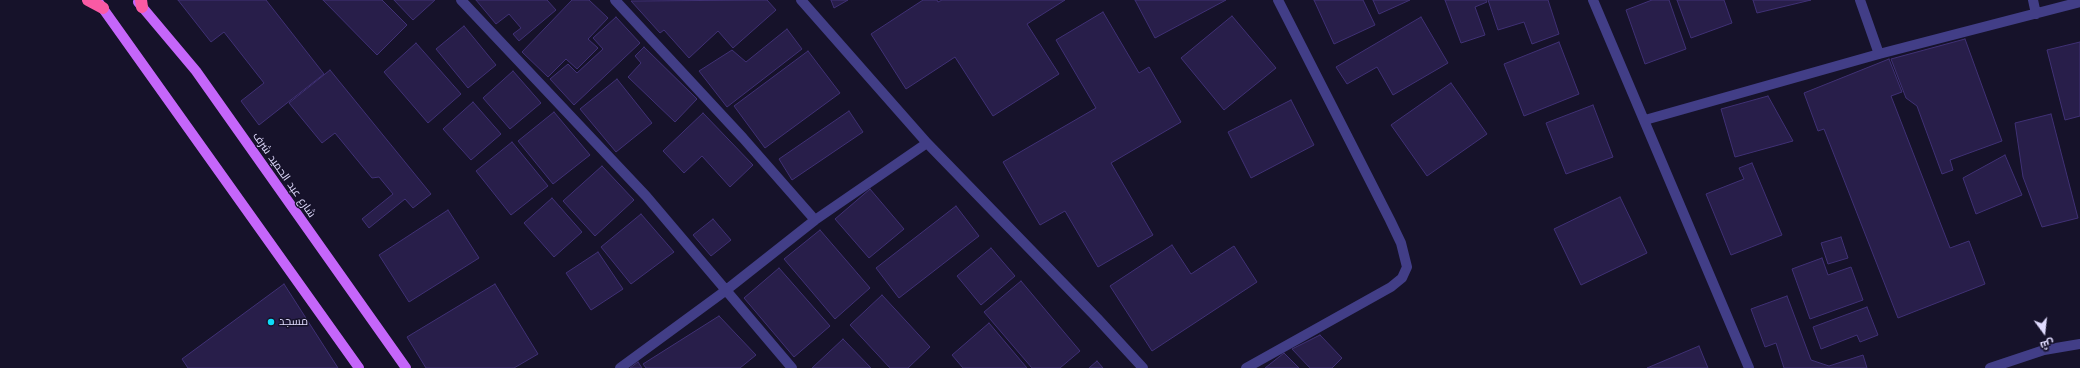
<!DOCTYPE html>
<html>
<head>
<meta charset="utf-8">
<style>
	body { margin:0 }
	#map { position:relative; width:2080px; height:368px; overflow:hidden; background:#16122a; font-family:"Work Sans",Cairo,sans-serif }
	canvas { display:block }
	.north { position:absolute; left:2024px; top:312px; width:40px; height:40px; -webkit-text-stroke:3px #16122a; paint-order:stroke; rotate:165deg; font-size:11px; font-weight:700; line-height:16px; text-align:center; color:#e0dbfe }
	.north::after { content:''; display:block; margin:auto; width:14px; height:18px; background:#e0dbfe; clip-path:polygon(50% 0,100% 100%,50% 72%,0 100%) }
</style>
</head>
<body>
<div id="map">
<canvas width="2080" height="368"></canvas>
<div class="north">ش</div>
</div>
<script>
const ctx = document.querySelector('canvas').getContext('2d');
ctx.lineJoin = 'round';
function paint(path, color) { ctx.fillStyle = color; ctx.fill(path, 'evenodd'); }
const poly = rows => new Path2D(rows.map(r => 'M' + r).join(''));
function strokePath(path, color, width, dash) { ctx.strokeStyle = color; ctx.lineWidth = width; ctx.lineCap = dash ? 'butt' : 'round'; ctx.setLineDash(dash || []); ctx.stroke(path); }
function write(font, color, halo, rows, align = 'center') {
  ctx.font = font + ' "Work Sans",Cairo,sans-serif'; ctx.lineWidth = 3; ctx.setLineDash([]); ctx.textBaseline = 'middle'; ctx.strokeStyle = halo; ctx.fillStyle = color; for (const [text, x, y, turn = 0] of rows) {
    ctx.save(); ctx.translate(x, y); ctx.rotate((+turn || 0) * Math.PI / 180); ctx.textAlign = isNaN(turn) ? turn : align; if (halo) ctx.strokeText(text, 0, 0); ctx.fillText(text, 0, 0); ctx.restore();
  }
}
const building = poly([
	[178,0,266,0,324,74,259,125,241,101,264,83,224,32,211,42,178,0],
	[323,0,382,0,407,25,377,55,323,0],
	[394,0,435,0,413,20,394,0],
	[476,0,547,0,556,10,519,41,513,34,521,28,509,14,496,24,476,0],
	[572,0,589,0,608,18,588,39,598,48,577,69,566,59,548,77,522,52,572,0],
	[767,0,776,10,733,48,718,31,689,58,664,30,660,33,631,1,767,0],
	[831,0,848,0,834,8,831,0],
	[923,0,937,0,938,2,942,0,1065,0,1027,24,1059,74,993,116,955,57,906,89,871,34,923,0],
	[1135,0,1226,0,1155,38,1135,0],
	[1314,0,1363,0,1375,25,1334,44,1314,0],
	[1373,0,1410,0,1379,14,1373,0],
	[1445,0,1486,0,1487,2,1475,7,1485,35,1461,43,1445,0],
	[1488,0,1548,0,1559,34,1532,44,1524,22,1498,30,1488,0],
	[1652,0,1669,0,1686,49,1645,64,1626,10,1652,0],
	[1677,0,1724,0,1732,23,1691,38,1677,0],
	[1753,0,1811,0,1757,13,1753,0],
	[1103,12,1139,73,1149,67,1181,122,1111,163,1153,235,1098,267,1065,211,1040,225,1003,162,1096,108,1056,40,1103,12],
	[1232,16,1276,68,1224,110,1181,58,1232,16],
	[616,17,640,43,574,105,550,79,568,64,577,73,603,49,593,38,616,17],
	[1421,17,1448,63,1393,95,1377,67,1347,84,1336,67,1421,17],
	[464,26,496,65,468,88,436,49,464,26],
	[787,29,802,49,727,107,699,71,732,50,746,62,787,29],
	[1965,39,2002,141,1950,160,1953,170,1942,174,1917,106,1906,98,1891,59,1965,39],
	[1559,42,1579,94,1524,116,1504,64,1559,42],
	[2080,42,2080,116,2065,120,2047,50,2080,42],
	[416,43,461,94,428,123,384,72,416,43],
	[644,47,697,99,675,122,628,77,641,63,635,56,644,47],
	[808,51,840,93,765,148,734,106,808,51],
	[1889,59,1902,92,1891,96,1950,248,1969,241,1985,284,1898,318,1824,129,1818,131,1804,93,1889,59],
	[330,70,431,194,413,208,405,199,369,228,362,219,393,194,379,177,372,178,335,133,322,143,289,103,330,70],
	[513,71,541,103,510,129,483,98,513,71],
	[617,79,652,123,616,152,580,109,617,79],
	[1451,83,1487,134,1427,176,1391,125,1451,83],
	[1768,96,1793,141,1735,157,1721,109,1768,96],
	[1291,100,1314,145,1251,178,1228,132,1291,100],
	[473,102,501,134,471,160,443,129,473,102],
	[1593,105,1613,157,1566,174,1546,123,1593,105],
	[849,111,863,132,792,180,779,159,849,111],
	[554,112,590,155,553,184,518,141,554,112],
	[703,113,753,165,730,187,702,156,684,173,663,151,703,113],
	[2051,114,2078,218,2042,227,2023,177,2015,123,2051,114],
	[512,142,548,186,511,215,476,171,512,142],
	[2005,155,2022,195,1976,214,1963,178,2005,155],
	[1752,163,1782,235,1731,255,1706,194,1744,179,1739,168,1752,163],
	[602,166,634,200,595,236,563,201,602,166],
	[870,189,904,229,869,258,835,219,870,189],
	[1620,197,1647,253,1581,285,1554,229,1620,197],
	[552,198,582,232,554,257,524,223,552,198],
	[956,206,979,236,899,298,876,268,956,206],
	[448,210,479,258,409,302,379,255,448,210],
	[641,214,674,252,631,284,601,247,641,214],
	[713,219,731,240,711,256,693,235,713,219],
	[820,230,870,288,835,319,784,259,820,230],
	[1841,237,1848,258,1828,264,1821,243,1841,237],
	[1172,245,1191,274,1234,246,1257,282,1152,351,1110,286,1172,245],
	[991,248,1015,276,981,305,957,276,991,248],
	[598,252,623,289,591,310,566,273,598,252],
	[1822,258,1828,275,1851,267,1863,300,1810,319,1792,269,1822,258],
	[779,268,830,326,794,357,744,298,779,268],
	[1021,281,1080,351,1060,368,1032,368,984,312,1021,281],
	[284,284,338,368,188,368,182,359,284,284],
	[495,284,538,354,514,368,426,368,407,337,495,284],
	[882,295,930,347,908,368,890,368,850,325,882,295],
	[1787,296,1811,360,1829,366,1863,355,1867,368,1784,368,1776,343,1765,347,1751,309,1787,296],
	[1867,307,1878,335,1860,342,1857,335,1821,349,1813,327,1867,307],
	[719,316,756,355,740,368,646,368,643,364,719,316],
	[989,323,1027,368,963,368,952,355,989,323],
	[1320,335,1342,358,1332,368,1310,368,1292,349,1320,335],
	[843,339,871,368,812,368,843,339],
	[1699,346,1708,368,1647,368,1699,346],
	[1284,353,1299,368,1265,368,1284,353],
	[1097,361,1103,368,1089,368,1097,361],
	[638,362,642,368,630,368,638,362]
]);
paint(building, '#281e4a');
strokePath(building, '#403175', 1);
strokePath(poly([
	[461,0,646,196,792,368],
	[615,0,743,138,815,220],
	[801,0,927,143,1097,318,1143,368],
	[1593,0,1749,368],
	[1860,0,1879,54],
	[2033,0,2036,14],
	[1645,120,1879,54,2080,2],
	[620,368,725,291,815,220,927,143],
	[1246,368,1391,287,1402,278,1407,267,1401,243,1390,220,1278,0],
	[1990,368,2044,350,2080,344]
]), '#423e87', 10);
strokePath(poly([
	[138,2,196,71,406,368],
	[99,3,359,368]
]), '#c566fa', 10);
strokePath(poly([
	[88,0,103,8],
	[141,0,142,7]
]), '#fa5aa4', 12);
for (const [x, y, r, color] of [
	[271,322,4,"#0ddcf8"]
]) { const dot = new Path2D(); dot.arc(x, y, r, 0, 2 * Math.PI); ctx.fillStyle = color; ctx.fill(dot); strokePath(dot, '#16122a', 1.5); }
write('11px', '#e0dbfe', '#16122a', [
	["شارع عبد الحميد شرف",284,175,55]
]);
write('11px', '#e0dbfe', '#16122a', [
	["مسجد",279,322]
], 'left');
</script>
</body>
</html>
